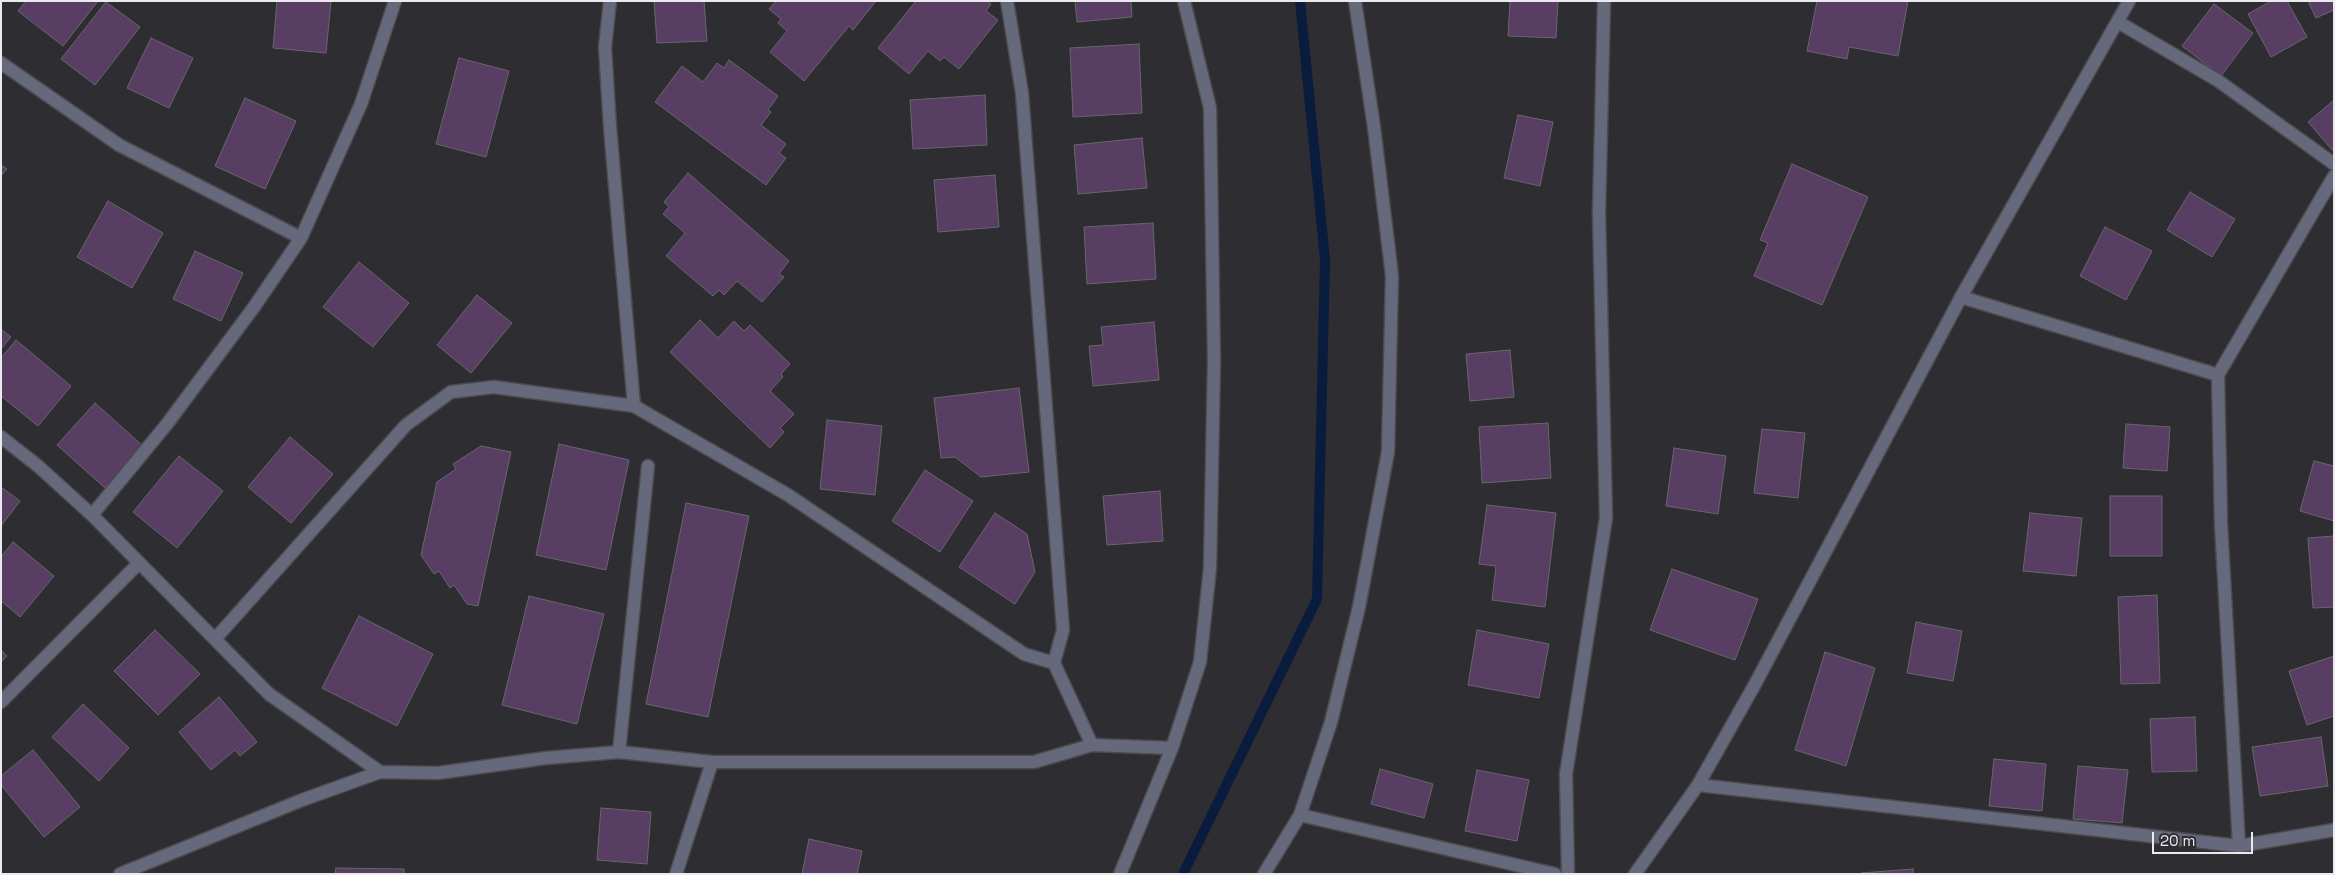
<!DOCTYPE html>
<html>
<head>
<meta charset="utf-8">
<style>
	body { margin:0 }
	#map { position:relative; width:2335px; height:875px; overflow:hidden; background:#2e2d32; font-family:"Space Grotesk",sans-serif }
	canvas { display:block }
	.frame { position:absolute; inset:0; border:2px solid #ebeaee; pointer-events:none }
	.scale { position:absolute; left:2152px; top:832px; width:101px; height:22px; box-sizing:border-box; border:2px solid #ebeaee; border-top:0; padding-left:6px; font-size:15px; line-height:18px; white-space:nowrap; color:#ebeaee; -webkit-text-stroke:4px #2e2d32; paint-order:stroke }
</style>
</head>
<body>
<div id="map">
<canvas width="2335" height="875"></canvas>
<div class="frame"></div>
<div class="scale">20 m</div>
</div>
<script>
const ctx = document.querySelector('canvas').getContext('2d');
ctx.lineJoin = 'round';
const poly = rows => new Path2D(rows.map(r => 'M' + r).join(''));
function strokePath(path, color, width, dash) { ctx.strokeStyle = color; ctx.lineWidth = width; ctx.lineCap = dash ? 'butt' : 'round'; ctx.setLineDash(dash || []); ctx.stroke(path); }
function paint(path, color) { ctx.fillStyle = color; ctx.fill(path, 'evenodd'); }
strokePath(poly([
	[1183,874,1317,599,1325,260,1300,1]
]), '#0a1c3d', 10);
const building = poly([
	[26,1,98,1,63,46,18,11,26,1],
	[277,1,331,1,326,53,273,48,277,1],
	[654,1,704,1,707,41,657,43,654,1],
	[776,1,876,1,853,30,849,26,804,81,770,52,787,31,778,23,781,19,769,9,776,1],
	[916,1,987,1,991,4,986,11,998,20,959,69,944,57,940,61,928,51,909,74,878,48,916,1],
	[1075,1,1131,1,1132,17,1077,22,1075,1],
	[1510,1,1558,1,1556,38,1508,36,1510,1],
	[1817,1,1908,1,1898,56,1849,47,1847,59,1807,51,1817,1],
	[2271,1,2287,1,2307,37,2271,57,2248,14,2271,1],
	[2308,1,2334,1,2334,10,2316,18,2308,1],
	[106,2,140,27,95,85,61,59,106,2],
	[2214,4,2253,33,2221,76,2182,46,2214,4],
	[151,38,193,58,169,108,127,88,151,38],
	[1139,44,1142,113,1073,117,1070,48,1139,44],
	[459,58,509,71,486,157,436,144,459,58],
	[729,60,778,96,768,110,771,112,761,125,786,144,779,153,786,158,766,185,655,102,682,66,703,82,717,63,724,68,729,60],
	[985,95,987,145,913,149,910,100,985,95],
	[245,98,296,121,265,189,215,166,245,98],
	[2334,100,2334,152,2308,122,2334,100],
	[1518,115,1553,122,1540,186,1504,178,1518,115],
	[1142,138,1147,188,1078,194,1074,145,1142,138],
	[1792,164,1868,197,1822,305,1754,276,1768,243,1760,240,1792,164],
	[1,165,7,169,1,176,1,165],
	[688,173,789,261,779,274,784,277,762,302,737,281,724,295,719,290,713,296,666,256,685,233,663,214,669,207,664,202,688,173],
	[995,175,999,227,938,232,934,180,995,175],
	[2190,192,2235,219,2212,257,2167,230,2190,192],
	[108,201,163,233,132,288,77,257,108,201],
	[1153,223,1156,279,1087,284,1084,227,1153,223],
	[2105,227,2152,251,2126,300,2080,276,2105,227],
	[195,251,243,273,221,321,173,299,195,251],
	[359,262,409,303,373,347,323,307,359,262],
	[477,295,512,323,471,373,437,345,477,295],
	[700,320,718,338,734,321,744,331,750,325,790,364,781,374,783,377,770,391,794,414,780,428,784,432,770,448,670,352,700,320],
	[1154,322,1159,380,1093,386,1089,346,1103,345,1101,327,1154,322],
	[1,329,11,337,1,349,1,329],
	[16,340,71,386,38,426,1,396,1,358,16,340],
	[1510,350,1514,397,1470,401,1466,354,1510,350],
	[1019,388,1029,472,981,477,955,457,941,458,934,398,1019,388],
	[95,403,143,446,105,488,57,445,95,403],
	[827,420,882,426,875,495,820,489,827,420],
	[1548,423,1551,478,1482,483,1479,427,1548,423],
	[2126,424,2170,427,2167,471,2123,468,2126,424],
	[1762,429,1805,433,1798,498,1754,493,1762,429],
	[290,437,333,474,291,523,248,487,290,437],
	[559,444,629,460,606,570,536,555,559,444],
	[481,446,511,452,478,606,467,604,454,585,450,588,439,571,434,574,421,555,437,482,456,469,453,464,481,446],
	[1674,448,1726,456,1718,514,1666,506,1674,448],
	[179,456,223,491,177,548,133,512,179,456],
	[2314,461,2334,466,2334,521,2300,511,2314,461],
	[925,470,973,501,940,552,892,521,925,470],
	[1,487,20,501,1,526,1,487],
	[1160,491,1163,541,1107,545,1103,496,1160,491],
	[2110,496,2162,496,2162,556,2110,556,2110,496],
	[686,503,749,516,708,717,646,704,686,503],
	[1487,505,1556,513,1545,607,1492,600,1496,566,1479,564,1487,505],
	[995,513,1027,534,1035,572,1015,604,959,567,995,513],
	[2030,513,2082,518,2076,576,2023,571,2030,513],
	[2334,536,2334,607,2313,608,2308,538,2334,536],
	[13,542,54,576,20,617,1,601,1,557,13,542],
	[1672,569,1758,599,1735,660,1650,630,1672,569],
	[2157,595,2160,683,2121,684,2118,597,2157,595],
	[529,596,604,614,577,724,502,705,529,596],
	[359,616,433,654,397,726,322,688,359,616],
	[1916,622,1962,631,1953,681,1907,673,1916,622],
	[155,630,200,674,158,715,114,671,155,630],
	[1477,630,1549,644,1539,698,1468,685,1477,630],
	[1,650,7,656,1,662,1,650],
	[1825,652,1875,668,1846,766,1795,750,1825,652],
	[2334,656,2334,716,2307,725,2289,671,2334,656],
	[219,697,257,742,240,756,235,750,211,770,179,732,219,697],
	[83,704,129,748,99,781,52,737,83,704],
	[2195,717,2197,771,2152,772,2150,719,2195,717],
	[2321,737,2328,786,2260,796,2252,747,2321,737],
	[33,750,80,807,44,837,1,785,1,776,33,750],
	[1994,759,2046,764,2042,811,1989,806,1994,759],
	[2078,766,2128,770,2122,823,2073,819,2078,766],
	[1380,769,1433,784,1424,818,1371,804,1380,769],
	[1477,770,1529,780,1517,841,1465,831,1477,770],
	[601,808,651,812,647,864,597,860,601,808],
	[809,839,862,851,857,874,802,874,809,839],
	[336,868,404,869,404,874,335,874,336,868],
	[1913,869,1913,874,1861,874,1861,873,1913,869]
]);
paint(building, '#573e62');
strokePath(building, '#6a666c', 1);
const service = poly([
	[619,752,648,466]
]);
const minor = poly([
	[610,1,605,47,610,127,634,406],
	[2118,22,2217,80,2334,164],
	[1,63,119,145,301,238],
	[1961,297,2218,375],
	[1,437,38,466,92,515,269,694,380,772],
	[92,515,167,424,254,307,301,238,361,104,395,1],
	[215,639,406,425,451,392,494,387,634,406,788,495,1024,654,1054,663,1063,630,1022,93,1007,1],
	[1054,663,1092,745],
	[1,702,139,563],
	[1698,785,2239,846,2334,830],
	[1300,815,1555,874],
	[2239,846,2221,524,2218,375,2334,176],
	[120,874,302,800,380,772,438,773,546,758,619,752,712,762,1034,762,1092,745,1172,748],
	[676,874,712,762],
	[1120,874,1172,748,1200,662,1210,568,1214,361,1210,108,1184,1],
	[1264,874,1300,815,1331,722,1359,607,1388,452,1392,276,1374,127,1355,1],
	[1568,874,1566,774,1606,518,1599,213,1604,1]
]);
const tertiary = poly([
	[1635,874,1698,785,1754,686,1961,297,2129,1]
]);
strokePath(service, '#4c4b50', 15);
strokePath(minor, '#4c4b50', 15);
strokePath(tertiary, '#4c4b50', 15);
strokePath(service, '#66697c', 12);
strokePath(minor, '#66697c', 12);
strokePath(tertiary, '#66697c', 12);
</script>
</body>
</html>
